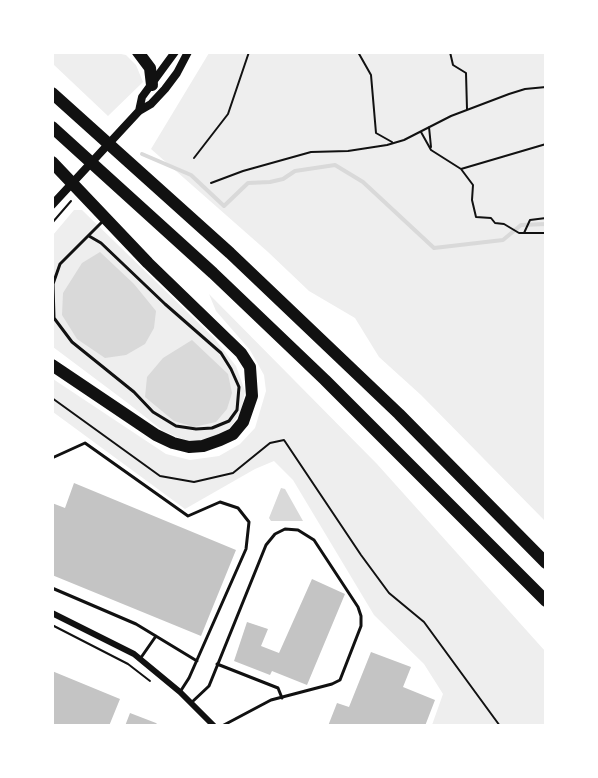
<!DOCTYPE html>
<html>
<head>
<meta charset="utf-8">
<style>
	body { margin:0 }
	#map { position:relative; width:598px; height:778px; overflow:hidden; background:#fff; font-family:Manrope,sans-serif }
	canvas { display:block }
	.frame { position:absolute; inset:0; border:54px solid #fff; pointer-events:none }
</style>
</head>
<body>
<div id="map">
<canvas width="598" height="778"></canvas>
<div class="frame"></div>
</div>
<script>
const ctx = document.querySelector('canvas').getContext('2d');
ctx.lineJoin = 'round';
function paint(path, color) { ctx.fillStyle = color; ctx.fill(path, 'evenodd'); }
const poly = rows => new Path2D(rows.map(r => 'M' + r).join(''));
function strokePath(path, color, width, dash) { ctx.strokeStyle = color; ctx.lineWidth = width; ctx.lineCap = dash ? 'butt' : 'round'; ctx.setLineDash(dash || []); ctx.stroke(path); }
paint(poly([
	[111,52,126,55,136,65,143,82,108,116,53,64,53,53],
	[209,53,545,53,545,521,421,395,379,357,355,318,309,291,268,252,151,149],
	[74,210,82,210,214,338,236,366,245,391,241,412,229,429,207,440,187,441,163,431,129,404,53,347,53,235],
	[209,294,377,464,545,651,545,725,432,725,443,694,424,664,374,615,293,480,274,461,255,469,185,509,53,412,53,379,166,454,190,460,219,456,240,444,255,428,266,391,264,375,250,350,216,311]
]), '#eee');
paint(poly([
	[100,252,134,284,156,311,154,328,145,344,126,355,105,358,77,339,62,315,63,293,82,263],
	[192,340,228,374,232,393,227,409,216,422,194,427,174,421,145,397,147,377,163,358],
	[281,488,285,489,303,521,271,521,269,518]
]), '#d9d9d9');
strokePath(poly([
	[142,154,191,175,224,206,248,183,270,182,283,179,295,171,335,165,363,182,434,248,503,240,521,225,546,224]
]), '#d9d9d9', 4);
paint(poly([
	[74,483,236,550,201,636,52,575,52,503,65,508],
	[312,579,345,594,307,685,272,671,270,675,234,661,247,622,268,629,261,646,279,653],
	[371,652,411,667,403,687,435,700,425,726,328,726,337,703,349,707],
	[52,671,120,699,109,726,52,726],
	[130,713,156,723,159,726,125,726]
]), '#c4c4c4');
strokePath(poly([
	[358,52,371,75,376,133,392,142],
	[450,52,453,65,466,73,467,109],
	[429,127,431,147],
	[421,132,431,150,461,169,473,185,472,200,476,217,491,218,495,223,504,224,519,233,546,233],
	[194,158,228,114,249,52],
	[461,169,546,144],
	[211,183,243,171,311,152,348,151,387,145,404,140,451,116,509,94,525,89,546,87],
	[52,223,71,201],
	[524,233,530,220,546,218],
	[52,398,160,476,194,482,233,473,270,443,284,440,361,555,389,593,424,622,500,726],
	[52,625,128,664,150,681]
]), '#111', 2);
strokePath(poly([
	[89,236,101,243,165,304,221,353,231,369,239,387,237,410,229,421,212,428,196,429,176,426,153,412,134,392,72,342,54,318,53,284,60,264,104,220],
	[52,458,85,443,188,516,220,502,238,508,249,522,246,549,189,678,180,692],
	[52,588,136,624,197,661],
	[140,659,156,636],
	[217,664,278,688,282,698],
	[191,703,209,686,266,545,275,534,285,529,298,530,314,540,358,607,361,616,361,626,340,680,332,684,271,700,222,726]
]), '#111', 3);
strokePath(poly([
	[52,613,134,654,180,692,214,726]
]), '#111', 6);
strokePath(poly([
	[139,111,142,97,175,52],
	[52,205,139,111,151,104,165,89,177,73,188,52]
]), '#111', 8);
strokePath(poly([
	[138,52,150,68,152,85],
	[52,93,230,253,399,414,546,563],
	[52,127,213,273,325,380,546,601],
	[52,162,148,263,241,353,250,367,252,396,243,422,233,434,220,440,203,446,189,447,173,443,156,435,52,365]
]), '#111', 12);
</script>
</body>
</html>
